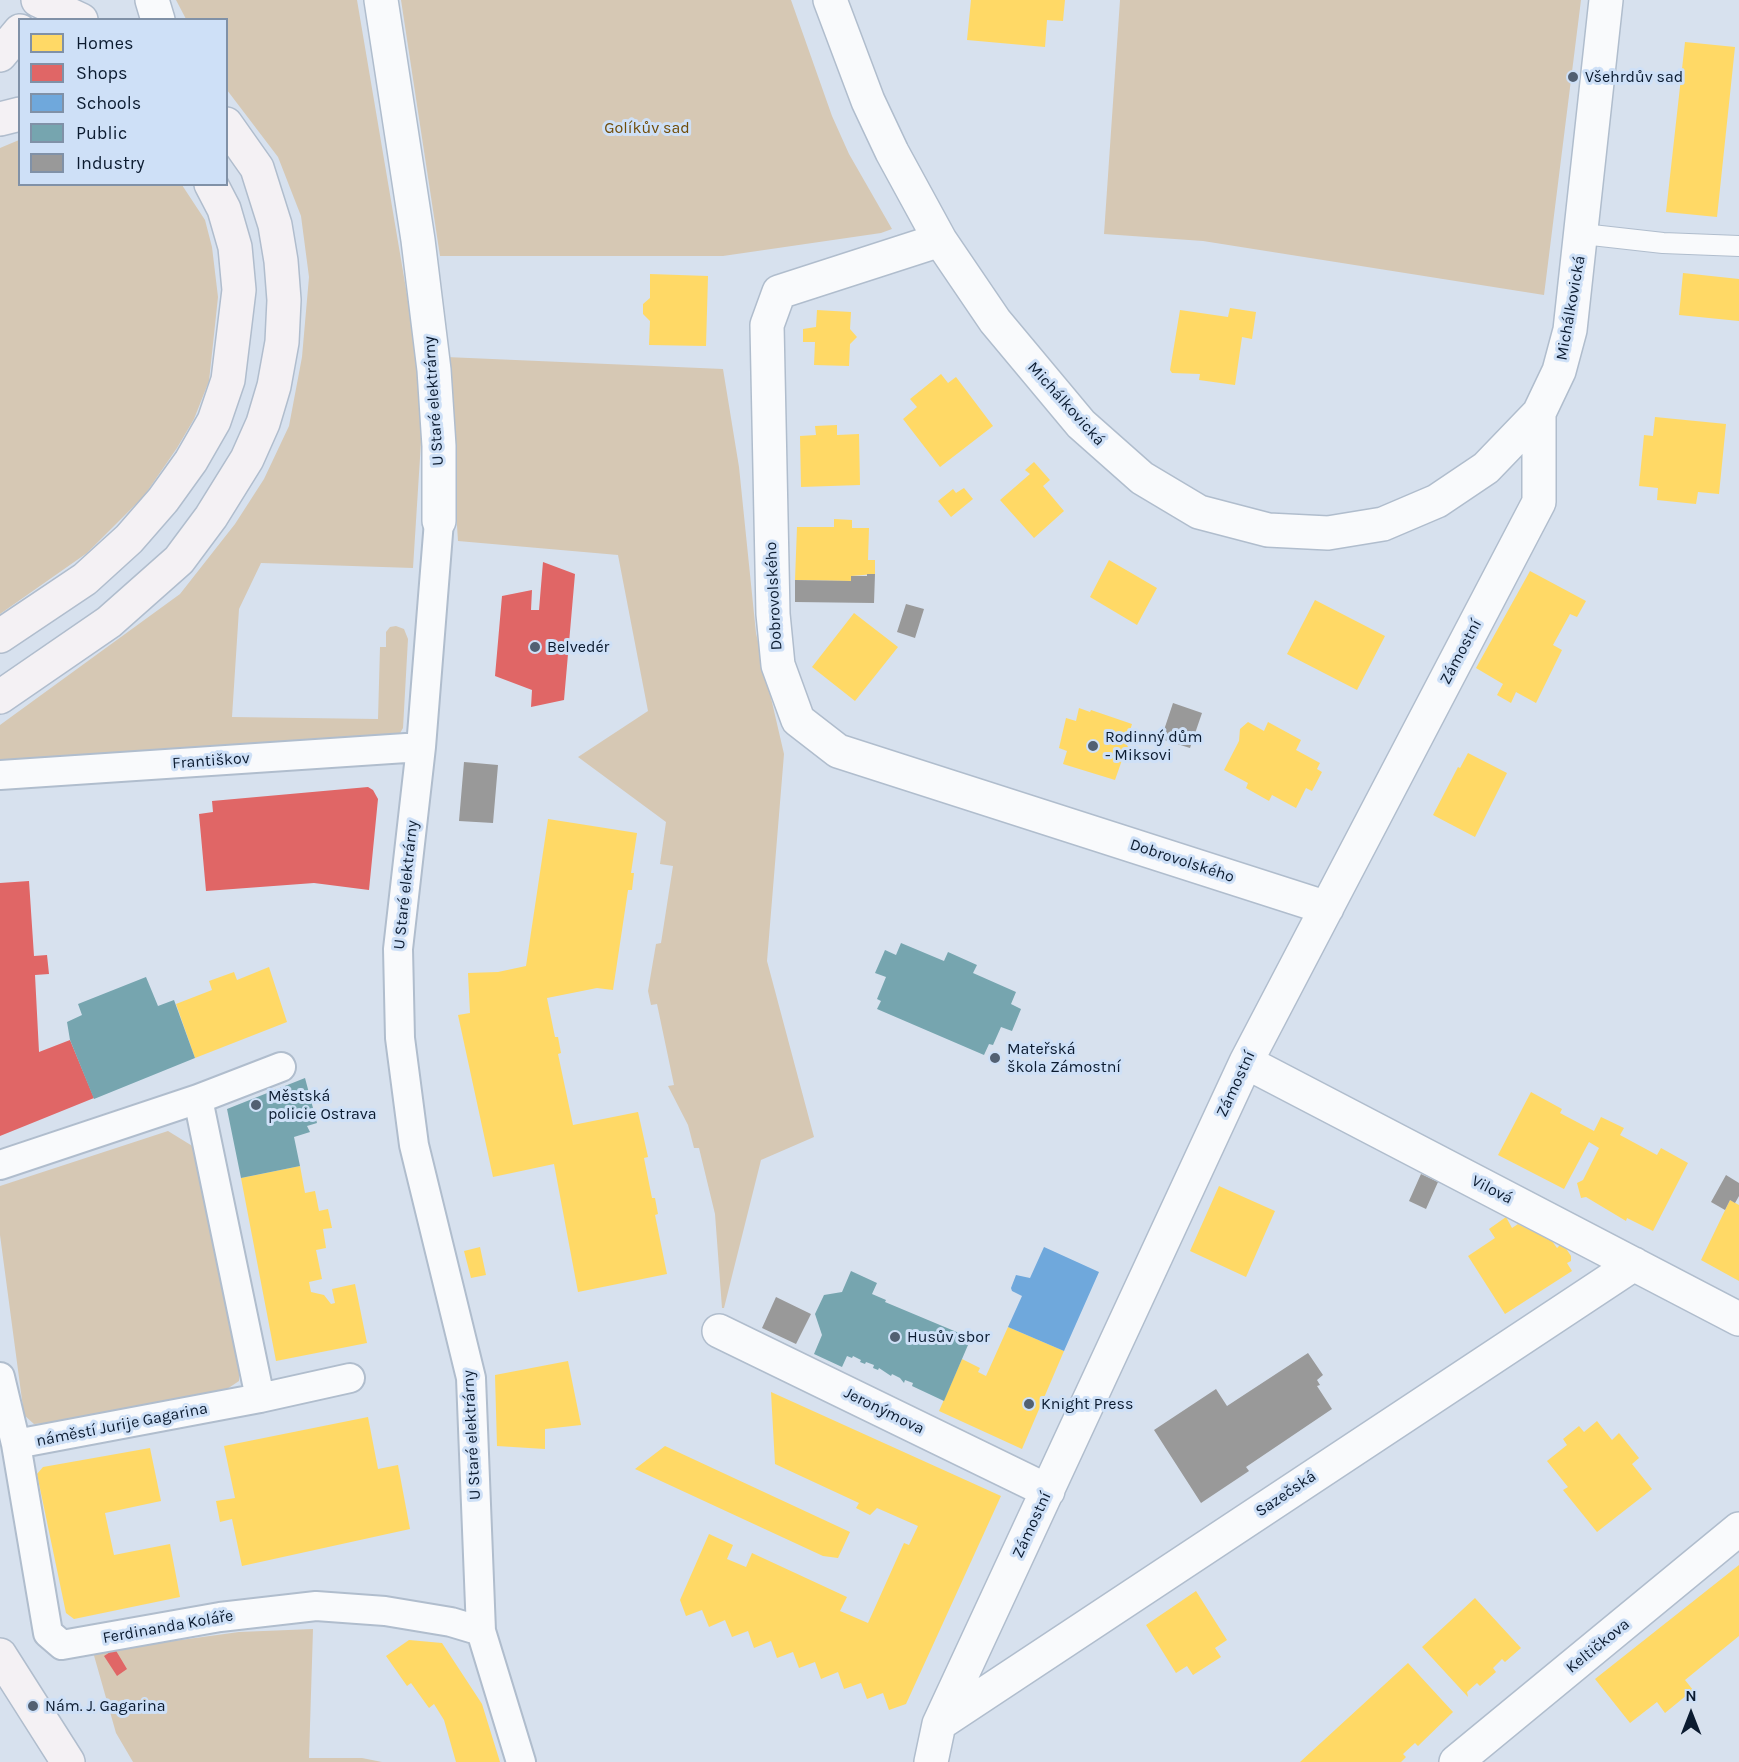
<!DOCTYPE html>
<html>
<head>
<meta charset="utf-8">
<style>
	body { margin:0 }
	#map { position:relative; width:1739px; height:1762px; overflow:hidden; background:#d7e1ee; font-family:Karla,sans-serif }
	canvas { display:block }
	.legend { position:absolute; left:18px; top:18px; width:210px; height:168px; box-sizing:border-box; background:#cee0f7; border:2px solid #8091a7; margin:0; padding:8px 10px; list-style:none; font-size:18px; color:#0b1b30 }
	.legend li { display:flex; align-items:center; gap:12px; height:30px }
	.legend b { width:30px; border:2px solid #8091a7 }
	.north { position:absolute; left:1661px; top:1684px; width:60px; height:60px; -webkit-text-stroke:4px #cee0f7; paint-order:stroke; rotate:0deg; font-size:16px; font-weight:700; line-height:24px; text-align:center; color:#0b1b30 }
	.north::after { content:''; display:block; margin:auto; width:21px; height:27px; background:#0b1b30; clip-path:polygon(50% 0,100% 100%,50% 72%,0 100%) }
</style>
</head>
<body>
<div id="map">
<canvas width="1739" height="1762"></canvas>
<ul class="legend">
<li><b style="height:16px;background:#ffd966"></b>Homes</li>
<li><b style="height:16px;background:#e06666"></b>Shops</li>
<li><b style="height:16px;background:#6fa8dc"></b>Schools</li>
<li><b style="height:16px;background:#76a5af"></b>Public</li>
<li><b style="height:16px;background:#999"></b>Industry</li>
</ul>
<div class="north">N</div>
</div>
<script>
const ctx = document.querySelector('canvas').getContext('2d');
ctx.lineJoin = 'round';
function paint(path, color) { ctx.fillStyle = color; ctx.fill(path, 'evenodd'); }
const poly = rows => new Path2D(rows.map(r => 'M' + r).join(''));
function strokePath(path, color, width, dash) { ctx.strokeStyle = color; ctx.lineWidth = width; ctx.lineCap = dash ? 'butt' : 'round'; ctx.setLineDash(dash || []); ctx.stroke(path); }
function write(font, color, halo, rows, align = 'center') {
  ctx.font = font + ' Karla,sans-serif'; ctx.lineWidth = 6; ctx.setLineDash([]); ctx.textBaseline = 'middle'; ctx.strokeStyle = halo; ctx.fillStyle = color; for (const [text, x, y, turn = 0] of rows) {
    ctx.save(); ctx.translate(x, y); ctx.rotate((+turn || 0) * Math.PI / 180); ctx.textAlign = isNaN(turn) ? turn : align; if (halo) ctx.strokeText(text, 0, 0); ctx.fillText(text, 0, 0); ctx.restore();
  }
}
paint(poly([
	[176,0,357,0,424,395,413,568,261,563,239,609,232,717,378,719,380,647,386,647,386,632,390,627,396,626,404,629,408,639,403,728,399,735,0,767,0,725,180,594,235,524,264,479,289,426,302,357,309,277,301,216,278,157,227,90,226,20,186,19],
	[401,0,791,0,832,116,849,154,892,229,881,233,723,256,440,256],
	[1120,0,1581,0,1544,295,1203,241,1104,234],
	[19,140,20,184,182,185,205,220,212,247,218,297,209,381,194,419,177,448,144,496,87,553,0,614,0,148],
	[446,357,723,369,739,467,756,633,784,754,767,961,814,1137,761,1160,724,1308,722,1308,715,1214,699,1148,694,1148,688,1125,668,1086,674,1085,657,1004,651,1005,648,991,656,944,661,943,673,866,660,864,666,822,578,757,648,711,618,555,458,541],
	[168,1131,194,1147,239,1364,239,1381,227,1389,70,1421,34,1424,24,1415,0,1235,0,1186],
	[313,1629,309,1758,362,1758,382,1762,133,1762,116,1733,93,1652,239,1632]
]), '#d6c8b4');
paint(poly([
	[971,0,1065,0,1063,21,1047,20,1045,47,967,40],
	[1685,42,1735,47,1717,217,1666,212],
	[1683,273,1739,279,1739,321,1679,315],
	[650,274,708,276,706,346,649,345,650,321,643,314,643,304,650,298],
	[1230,308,1256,312,1252,339,1242,337,1235,385,1199,380,1200,374,1172,373,1170,370,1180,310,1228,317],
	[817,310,851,312,850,329,857,337,850,344,849,366,814,365,815,342,803,342,803,329,816,327],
	[941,374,948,383,956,377,993,426,940,467,903,419,917,407,910,399],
	[1655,417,1726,424,1719,494,1698,492,1696,504,1657,500,1658,488,1639,486,1644,435,1653,436],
	[837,425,837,435,859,434,860,485,801,487,800,436,816,435,815,426],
	[1034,462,1050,480,1043,486,1064,511,1034,538,1000,500,1030,474,1025,470],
	[964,488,973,499,951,517,938,501,953,489,956,493],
	[834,519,852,520,852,528,869,528,868,560,875,560,875,574,851,576,851,581,795,580,797,527,834,527],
	[1109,560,1157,588,1137,625,1090,597],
	[1530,571,1586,601,1577,617,1570,614,1553,645,1562,650,1536,703,1516,692,1511,703,1497,695,1503,684,1476,668],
	[1315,600,1385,636,1357,690,1287,654],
	[854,613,898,647,855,701,812,667],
	[1079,708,1090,712,1091,710,1132,724,1126,744,1129,748,1127,758,1122,760,1115,780,1063,764,1067,751,1059,748,1066,718,1076,721],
	[1248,722,1264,731,1268,722,1301,740,1296,750,1320,763,1317,769,1322,772,1312,791,1306,788,1296,808,1272,795,1269,801,1246,788,1248,783,1224,770,1239,741,1240,729],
	[1468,753,1507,773,1475,837,1433,815,1458,767,1460,768],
	[548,819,637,833,631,873,634,873,632,890,628,890,613,990,597,988,547,998,555,1037,558,1037,561,1053,558,1054,573,1125,638,1112,648,1157,644,1158,652,1198,655,1198,658,1214,655,1215,667,1274,578,1292,554,1164,493,1177,458,1015,470,1013,468,973,498,972,526,966],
	[269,967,287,1022,195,1058,176,1004,212,990,209,981,234,972,237,980],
	[1531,1092,1562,1109,1560,1113,1594,1131,1601,1117,1624,1128,1620,1135,1657,1155,1661,1148,1688,1163,1653,1231,1627,1218,1626,1221,1586,1197,1581,1198,1577,1183,1583,1180,1599,1148,1589,1142,1564,1189,1498,1155],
	[300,1166,305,1193,315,1191,319,1211,328,1209,332,1228,323,1229,326,1248,316,1250,322,1279,309,1282,311,1292,324,1295,331,1304,335,1303,332,1289,355,1284,367,1343,276,1361,241,1178],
	[1219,1186,1275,1211,1246,1277,1190,1251],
	[1730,1200,1739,1205,1739,1281,1701,1260],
	[1506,1217,1512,1228,1518,1224,1552,1241,1557,1248,1560,1245,1565,1247,1571,1256,1571,1261,1567,1263,1572,1271,1505,1314,1468,1256,1495,1238,1489,1229],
	[480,1247,486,1275,471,1278,464,1251],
	[1008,1327,1064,1351,1022,1449,939,1411,962,1359,980,1368,978,1372,986,1376],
	[568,1361,581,1425,545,1429,545,1449,497,1446,495,1375],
	[771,1392,1001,1496,906,1704,889,1710,883,1693,867,1699,861,1683,844,1689,838,1672,821,1679,815,1662,799,1668,793,1652,777,1658,771,1641,754,1648,748,1631,732,1637,725,1620,709,1627,702,1610,686,1616,680,1600,709,1534,733,1545,727,1559,746,1567,752,1553,847,1597,840,1611,868,1623,904,1543,909,1545,918,1526,877,1508,870,1515,856,1508,859,1503,775,1464],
	[368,1417,378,1469,398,1465,410,1529,242,1566,232,1519,220,1522,216,1501,235,1498,224,1446],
	[1597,1421,1612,1440,1619,1433,1639,1458,1632,1464,1652,1489,1597,1532,1563,1490,1568,1487,1547,1461,1567,1445,1563,1439,1579,1426,1584,1432],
	[665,1446,850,1532,838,1558,823,1556,635,1469],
	[150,1448,161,1501,105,1513,114,1555,170,1544,180,1597,74,1619,66,1613,37,1474,43,1467],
	[1739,1565,1739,1636,1685,1680,1693,1690,1665,1713,1657,1702,1630,1723,1595,1679],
	[1196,1591,1227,1640,1215,1648,1221,1657,1193,1675,1187,1666,1176,1673,1146,1625],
	[1475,1598,1521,1648,1505,1662,1502,1659,1493,1668,1496,1672,1480,1686,1477,1683,1467,1692,1468,1697,1422,1647],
	[409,1640,442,1643,482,1704,500,1762,456,1762,444,1720,434,1704,429,1708,411,1683,407,1686,386,1656],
	[1408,1663,1453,1712,1418,1746,1415,1743,1403,1754,1406,1757,1401,1762,1300,1762]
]), '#ffd966');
paint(poly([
	[543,562,575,574,564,700,531,707,532,690,495,676,502,596,532,590,531,610,539,610],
	[368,787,373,790,378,799,369,890,314,883,206,891,199,814,213,812,212,801],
	[29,881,34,956,47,955,49,974,35,975,39,1052,70,1040,94,1098,0,1136,0,883],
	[115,1649,127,1669,117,1676,104,1656]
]), '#e06666');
paint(poly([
	[1044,1247,1099,1272,1064,1351,1008,1327,1022,1296,1012,1291,1011,1288,1016,1275,1030,1278]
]), '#6fa8dc');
paint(poly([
	[901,943,944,961,948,952,977,965,973,973,1016,992,1011,1004,1021,1009,1012,1031,1001,1027,993,1045,989,1044,984,1055,877,1009,881,1001,877,999,886,977,875,973,885,950,896,955],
	[146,977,158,1006,174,1000,195,1058,94,1099,70,1040,67,1022,82,1015,78,1004],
	[305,1078,317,1123,307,1126,310,1132,294,1137,300,1166,241,1178,227,1109],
	[851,1271,877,1283,872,1294,886,1300,885,1302,971,1338,944,1401,912,1386,913,1383,905,1380,904,1383,900,1378,892,1374,891,1376,879,1368,878,1370,873,1368,874,1365,866,1362,865,1364,860,1362,861,1360,853,1356,852,1358,847,1356,842,1367,814,1354,822,1335,815,1314,824,1295,842,1292]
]), '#76a5af');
paint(poly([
	[867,574,875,574,874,603,795,602,795,580,851,581,851,576,867,576],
	[906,604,924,609,915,638,897,632],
	[1173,703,1202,713,1190,748,1161,739],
	[464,762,498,765,493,823,459,821],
	[1421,1174,1438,1182,1426,1209,1409,1201],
	[1726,1175,1739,1183,1739,1196,1735,1203,1730,1200,1725,1210,1711,1202],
	[776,1297,811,1314,796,1344,762,1328],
	[1308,1353,1323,1375,1317,1380,1320,1385,1317,1386,1332,1409,1246,1467,1249,1471,1201,1503,1154,1430,1216,1389,1227,1406]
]), '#999');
const service = poly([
	[1583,234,1663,243,1739,246]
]);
const pedestrian = poly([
	[439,521,421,747,398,949,400,1038,414,1145,471,1378,481,1631,521,1762],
	[0,775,421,747],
	[198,1099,281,1067],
	[0,1165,198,1099,260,1398,16,1444],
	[0,1377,16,1444,48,1633,62,1645,220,1617,316,1606,385,1611,451,1622,481,1631],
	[260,1398,350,1378]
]);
const minor = poly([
	[381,0,418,240,434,370,439,446,439,521],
	[830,0,868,101,892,152,940,240,995,321,1081,424,1142,478,1199,512,1268,530,1328,533,1383,524,1437,501,1486,468,1539,413,1559,371,1570,330,1606,0],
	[940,240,779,292,767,325,773,614,778,665,798,720,838,751,1327,908],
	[1246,1062,1739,1319],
	[719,1331,1048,1491],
	[939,1724,1634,1264],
	[931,1762,939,1724,1246,1062,1539,502,1539,413],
	[1456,1762,1739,1529]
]);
const tertiary = poly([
	[152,0,158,20]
]);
const secondary = poly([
	[38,0,81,20],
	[0,55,20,31],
	[0,119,20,114],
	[0,636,85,579,129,539,163,500,191,461,214,421,228,380,239,290,235,247,224,209,211,184],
	[0,697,109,622,179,560,211,517,247,459,263,423,274,386,282,342,284,300,281,261,275,225,257,168,226,124],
	[0,1655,68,1762]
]);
strokePath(service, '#b0bdcd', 22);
strokePath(pedestrian, '#b0bdcd', 32);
strokePath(minor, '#b0bdcd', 36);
strokePath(tertiary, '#b0bdcd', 36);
strokePath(secondary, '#b0bdcd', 36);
strokePath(service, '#f9fafc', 20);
strokePath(pedestrian, '#f9fafc', 28);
strokePath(minor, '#f9fafc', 33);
strokePath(tertiary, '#f9fafc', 33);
strokePath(secondary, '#f4f1f4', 33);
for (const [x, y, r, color] of [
	[1573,77,6,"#526072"],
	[535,647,6,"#526072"],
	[1093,746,6,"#526072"],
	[995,1058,6,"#526072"],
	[256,1105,6,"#526072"],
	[895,1337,6,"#526072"],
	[1029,1404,6,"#526072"],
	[33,1706,6,"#526072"]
]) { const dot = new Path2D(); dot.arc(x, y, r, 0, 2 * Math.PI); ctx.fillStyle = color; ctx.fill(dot); strokePath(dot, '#cee0f7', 2); }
write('16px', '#0b1b30', '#cee0f7', [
	["Všehrdův sad",1585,77],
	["Belvedér",547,647],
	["Rodinný dům",1105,737],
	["- Miksovi",1105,755],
	["Mateřská",1007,1049],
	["škola Zámostní",1007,1067],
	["Městská",268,1096],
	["policie Ostrava",268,1114],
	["Husův sbor",907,1337],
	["Knight Press",1041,1404],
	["Nám. J. Gagarina",45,1706]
], 'left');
write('16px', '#704c08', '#cee0f7', [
	["Golíkův sad",647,128]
]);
write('16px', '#0b1b30', '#cee0f7', [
	["Michálkovická",1571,308,-80],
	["U Staré elektrárny",434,401,-94],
	["Michálkovická",1066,404,48],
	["Dobrovolského",774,596,-93],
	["Zámostní",1461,652,-62],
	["Františkov",211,761,-4],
	["Dobrovolského",1182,861,18],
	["U Staré elektrárny",406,885,-84],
	["Zámostní",1236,1084,-65],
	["Vilová",1492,1190,27],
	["Jeronýmova",884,1411,26],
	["náměstí Jurije Gagarina",122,1425,-11],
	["U Staré elektrárny",472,1435,-93],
	["Sazečská",1286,1494,-34],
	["Zámostní",1032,1525,-65],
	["Ferdinanda Koláře",168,1627,-10],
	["Keltičkova",1598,1646,-39]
]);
</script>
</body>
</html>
